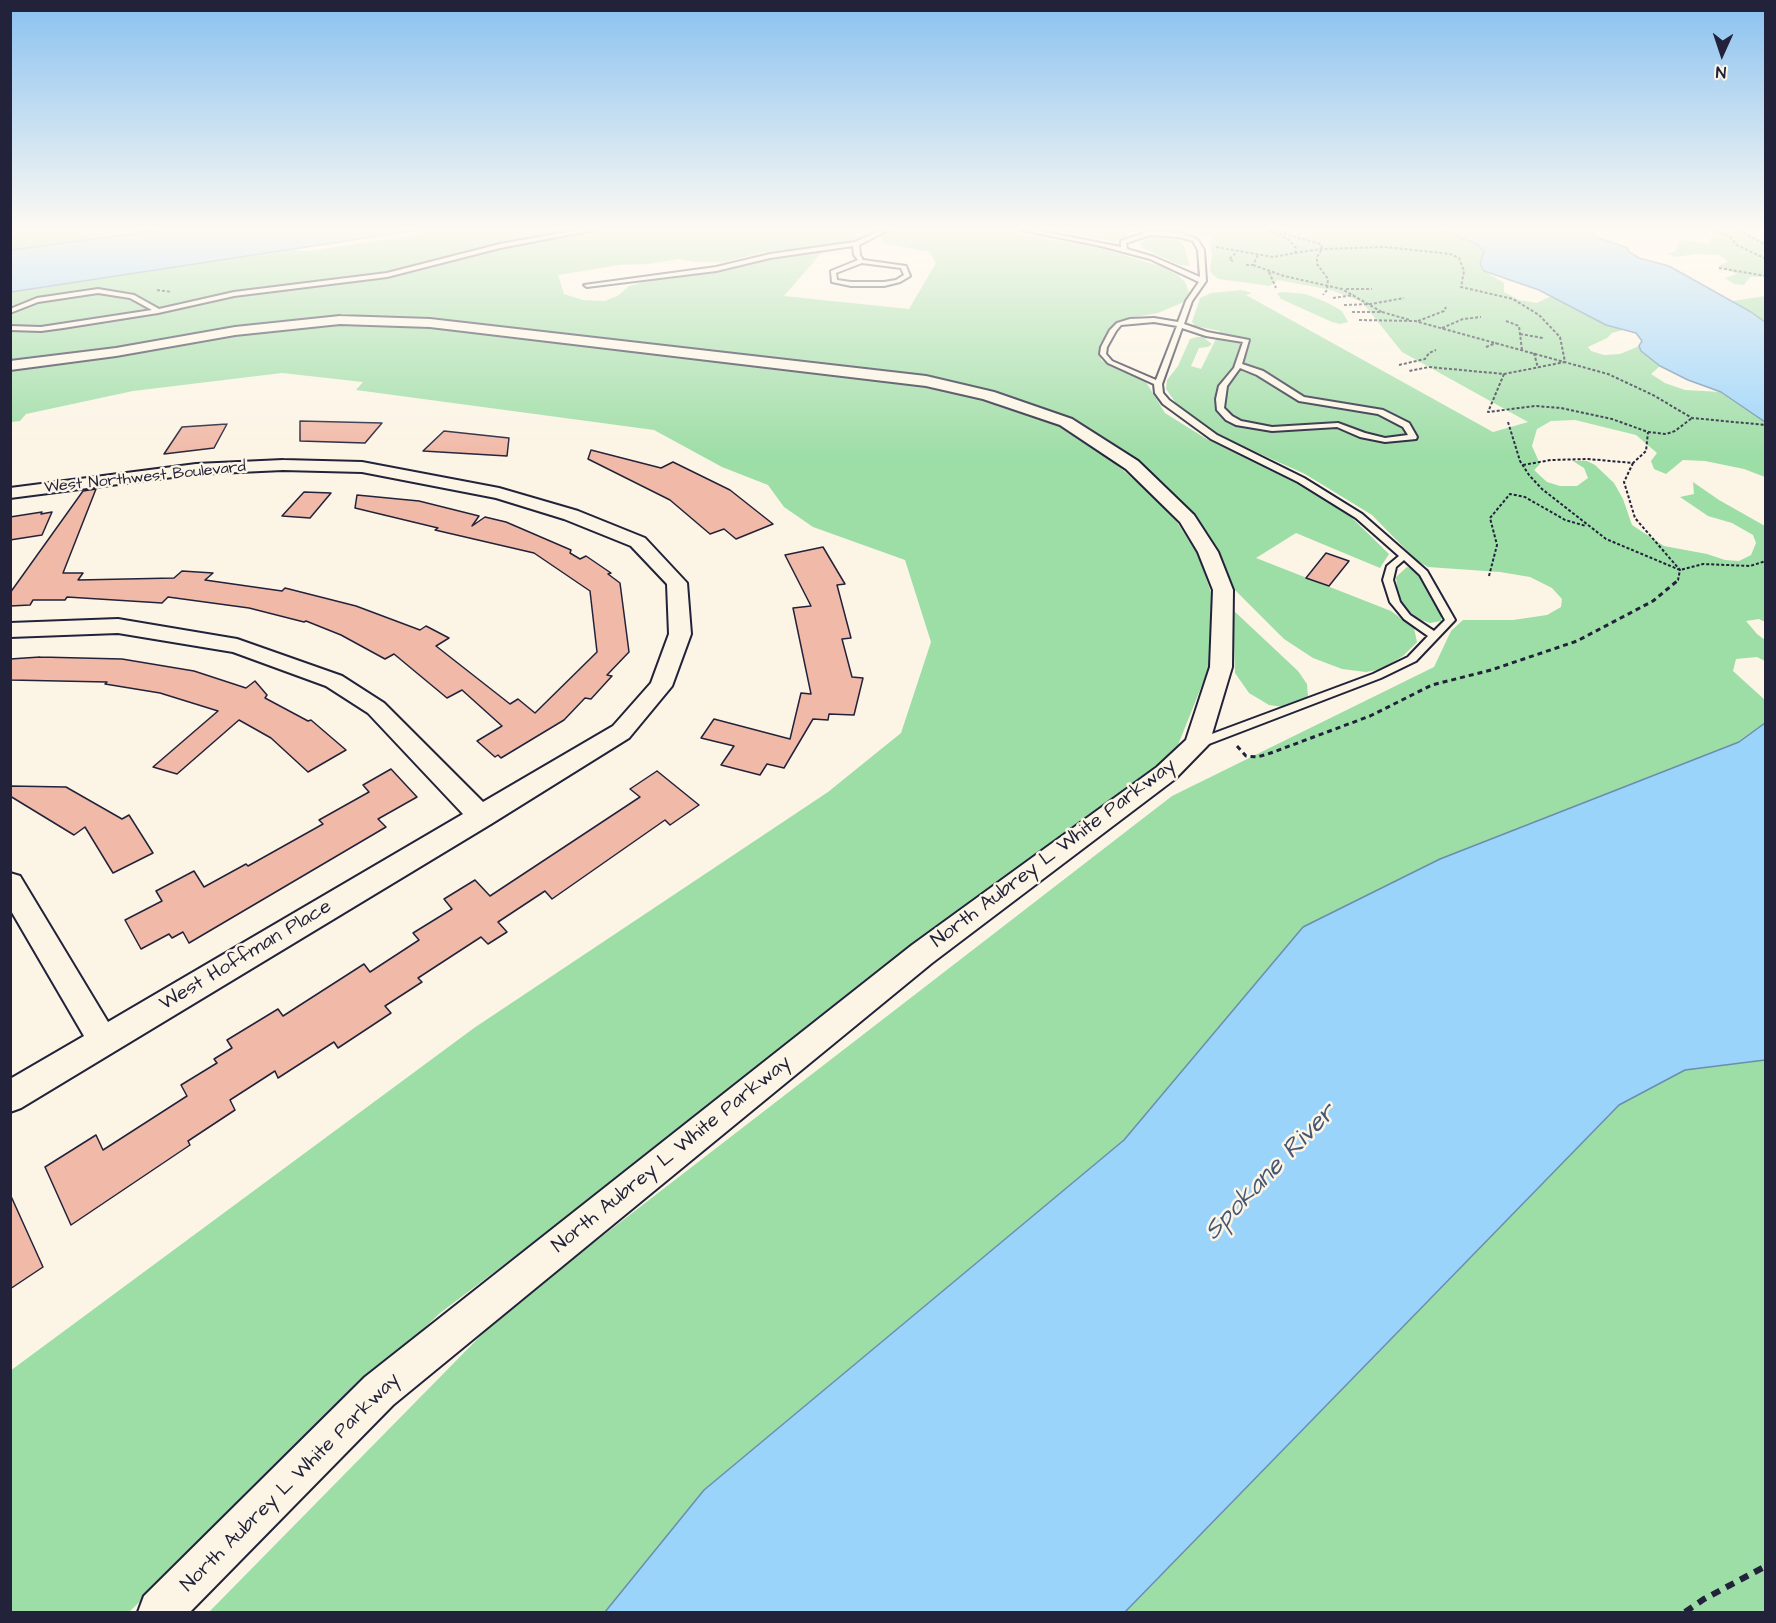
<!DOCTYPE html>
<html>
<head>
<meta charset="utf-8">
<style>
	body { margin:0 }
	#map { position:relative; width:1776px; height:1623px; overflow:hidden; background:#fcf5e5; font-family:"Architects Daughter",sans-serif }
	canvas { display:block }
	.frame { position:absolute; inset:0; border:12px solid #22223b; pointer-events:none }
	.north { position:absolute; left:1692px; top:24px; width:60px; height:60px; -webkit-text-stroke:4px #fcf5e5; paint-order:stroke; rotate:183deg; font-size:16px; font-weight:700; line-height:24px; text-align:center; color:#22223b }
	.north::after { content:''; display:block; margin:auto; width:21px; height:27px; background:#22223b; clip-path:polygon(50% 0,100% 100%,50% 72%,0 100%) }
</style>
</head>
<body>
<div id="map">
<canvas width="1776" height="1623"></canvas>
<div class="frame"></div>
<div class="north">N</div>
</div>
<script>
const ctx = document.querySelector('canvas').getContext('2d');
ctx.lineJoin = 'round';
function paint(path, color) { ctx.fillStyle = color; ctx.fill(path, 'evenodd'); }
const poly = rows => new Path2D(rows.map(r => 'M' + r).join(''));
function strokePath(path, color, width, dash) { ctx.strokeStyle = color; ctx.lineWidth = width; ctx.lineCap = dash ? 'butt' : 'round'; ctx.setLineDash(dash || []); ctx.stroke(path); }
function write(font, color, halo, rows, align = 'center') {
  ctx.font = font + ' "Architects Daughter",sans-serif'; ctx.lineWidth = 5; ctx.setLineDash([]); ctx.textBaseline = 'middle'; ctx.strokeStyle = halo; ctx.fillStyle = color; for (const [text, x, y, turn = 0] of rows) {
    ctx.save(); ctx.translate(x, y); ctx.rotate((+turn || 0) * Math.PI / 180); ctx.textAlign = isNaN(turn) ? turn : align; if (halo) ctx.strokeText(text, 0, 0); ctx.fillText(text, 0, 0); ctx.restore();
  }
}
paint(poly([
	[11,230,163,230,11,250],
	[447,230,875,230,850,243,764,252,724,262,696,262,679,259,648,264,619,265,558,275,564,294,583,300,605,301,619,295,629,286,648,281,727,269,763,259,822,252,784,296,909,309,936,263,930,252,882,243,881,236,895,230,996,230,1100,248,1163,267,1179,276,1185,282,1189,292,1184,302,1158,313,1118,320,1099,345,1101,360,1110,365,1143,377,1165,413,1205,438,1294,482,1350,516,1389,554,1380,568,1296,533,1256,558,1391,611,1414,628,1417,642,1403,656,1382,669,1366,672,1342,669,1313,658,1284,639,1234,589,1190,516,1140,465,1105,438,1069,419,990,392,523,331,342,319,11,365,11,292,293,250,308,251],
	[1058,230,1138,230,1124,233,1128,236,1114,242],
	[1186,230,1441,230,1449,233,1477,244,1484,251,1484,271,1504,283,1504,292,1519,300,1537,303,1551,296,1606,325,1623,330,1612,333,1607,338,1588,347,1591,351,1604,355,1620,354,1639,346,1641,351,1660,366,1651,374,1665,383,1685,390,1721,392,1765,422,1765,477,1744,469,1705,461,1683,460,1666,474,1654,469,1651,461,1657,453,1636,435,1575,420,1551,421,1537,429,1532,446,1540,464,1534,470,1547,482,1560,486,1577,486,1588,478,1584,468,1573,461,1587,461,1595,465,1614,483,1623,499,1632,525,1664,546,1707,554,1725,560,1739,561,1751,555,1756,543,1753,535,1732,523,1708,516,1680,497,1694,494,1693,482,1719,500,1765,526,1765,622,1759,619,1746,621,1757,634,1765,640,1765,661,1757,657,1736,659,1733,671,1765,700,1765,723,1739,742,1440,859,1303,927,1124,1140,704,1490,605,1612,209,1612,504,1312,1172,796,1434,667,1451,631,1463,620,1513,620,1547,615,1561,607,1562,599,1552,588,1530,577,1500,572,1428,567,1416,560,1372,515,1305,474,1218,435,1180,409,1166,389,1167,380,1178,366,1190,339,1197,337,1203,337,1212,344,1208,347,1199,348,1191,366,1201,369,1220,331,1195,326,1192,322,1200,298,1211,293,1241,290,1252,293,1246,295,1493,432,1528,422,1402,352,1362,302,1331,290,1278,280,1270,286,1219,279,1213,275,1210,270,1212,255,1209,241,1213,239],
	[1706,230,1743,230,1765,244,1765,277,1750,277,1744,285,1734,284,1725,278,1737,274,1718,266,1728,262,1720,255,1695,254,1677,257,1667,254,1676,251,1678,243,1685,240,1709,244,1711,237,1722,236],
	[1155,235,1176,237,1184,246,1190,266,1180,265,1142,248,1140,244,1147,237],
	[1283,292,1306,294,1328,303,1342,311,1348,322,1340,324,1332,322,1281,299,1277,293],
	[1765,296,1765,322,1732,301],
	[345,323,420,327,749,362,906,383,989,399,1049,420,1094,445,1153,496,1175,519,1198,555,1212,595,1210,665,1178,745,1121,800,440,1313,129,1612,11,1612,10,1371,474,1028,828,792,901,733,931,642,905,560,813,527,784,507,768,485,722,467,654,430,356,390,363,382,282,373,133,391,26,414,20,421,11,422,11,371,267,330],
	[1407,567,1416,570,1425,579,1441,616,1441,621,1430,623,1421,620,1408,611,1398,597,1396,577],
	[1233,610,1298,671,1307,684,1308,697,1297,704,1284,707,1269,705,1249,693,1235,673],
	[1765,1060,1765,1612,1125,1612,1619,1105,1685,1070]
]), '#9ddda6');
const water = poly([
	[163,230,418,230,11,292,11,250,163,230],
	[1441,230,1590,230,1596,237,1628,248,1628,251,1639,258,1669,266,1751,312,1765,322,1765,422,1721,392,1688,380,1660,366,1641,351,1639,346,1642,341,1636,333,1606,325,1539,290,1484,271,1480,264,1484,251,1477,244,1441,230],
	[1765,723,1765,1060,1685,1070,1619,1105,1125,1612,605,1612,704,1490,1124,1140,1303,927,1440,859,1739,742,1765,723]
]);
paint(water, '#9bd4fb');
strokePath(water, '#6b8dae', 1.5);
const building = poly([
	[300,421,382,423,365,443,300,441,300,421],
	[227,424,214,448,164,454,182,427,227,424],
	[444,431,509,438,507,456,423,451,444,431],
	[591,450,661,468,673,462,730,490,773,524,736,539,724,529,710,534,670,500,588,459,591,450],
	[96,489,63,573,83,573,78,580,174,578,182,571,213,573,205,580,282,591,285,588,356,606,420,630,426,626,449,638,436,646,510,704,518,699,535,713,597,652,590,591,534,553,435,530,438,528,355,508,357,495,419,501,479,516,472,526,485,517,506,522,571,550,570,553,580,559,586,556,611,573,608,574,620,583,629,652,607,675,612,676,591,699,585,698,564,720,501,758,498,755,495,757,477,741,502,726,462,690,447,698,394,654,385,659,341,635,306,621,304,622,249,608,168,597,162,603,67,597,65,600,33,600,30,605,10,606,10,593,83,491,96,489],
	[304,492,331,493,310,518,282,516,304,492],
	[42,512,41,514,52,512,42,535,10,540,10,517,42,512],
	[823,547,845,584,837,585,851,638,842,639,852,677,863,678,854,715,829,714,828,720,813,719,784,768,767,764,760,775,721,765,734,746,701,738,714,719,790,739,801,693,811,694,793,608,811,606,785,555,823,547],
	[1326,553,1349,561,1329,586,1306,578,1326,553],
	[40,657,122,659,194,671,246,688,255,681,267,695,265,698,308,721,311,720,346,750,308,772,271,738,239,720,177,774,153,767,218,711,160,693,105,684,107,682,10,680,10,659,40,657],
	[391,769,417,797,378,819,386,827,189,943,183,932,172,938,169,934,141,949,125,920,162,901,156,891,194,871,204,887,246,864,248,866,323,824,319,820,369,792,363,785,391,769],
	[657,771,699,805,670,825,665,820,552,899,545,891,498,922,507,932,488,944,481,937,418,978,422,982,385,1006,391,1013,338,1048,334,1042,278,1078,275,1071,230,1100,235,1110,188,1141,190,1145,71,1225,45,1167,96,1135,103,1150,187,1096,181,1085,217,1063,214,1059,232,1048,227,1040,278,1009,283,1016,364,964,370,972,419,940,413,933,452,909,444,899,475,880,490,896,640,797,630,789,657,771],
	[10,786,66,787,122,819,129,815,153,853,113,873,85,827,74,835,10,796,10,786],
	[10,1194,43,1267,10,1289,10,1194]
]);
paint(building, '#f1b9a7');
strokePath(building, '#22223b', 1.5);
const service = poly([
	[579,230,593,230,500,248,387,277,234,296,158,313,63,328,41,331,10,330,10,326,41,327,152,310,130,298,98,293,38,302,10,313,10,309,37,298,98,289,134,295,159,309,234,292,387,273,500,244,579,230],
	[881,230,888,230,859,245,860,255,863,260,906,266,910,276,900,282,884,286,851,286,832,282,831,271,858,260,854,255,853,246,770,258,716,271,587,287,584,285,716,267,770,254,855,242,881,230],
	[862,263,901,268,904,275,896,280,884,282,851,282,837,280,836,273,862,263],
	[1021,230,1035,230,1121,247,1121,241,1150,231,1180,233,1197,239,1204,250,1206,281,1192,301,1184,324,1207,332,1249,340,1242,364,1263,371,1304,397,1383,410,1409,423,1417,437,1416,439,1385,442,1360,437,1337,427,1272,431,1236,425,1226,420,1217,410,1216,399,1219,386,1234,368,1243,342,1206,336,1182,328,1162,384,1163,393,1169,400,1217,435,1304,478,1362,514,1427,571,1455,620,1416,661,1381,678,1201,747,1193,747,1191,744,1193,741,1373,674,1408,657,1428,636,1404,619,1390,602,1383,580,1387,566,1399,556,1356,518,1298,482,1211,439,1163,404,1155,393,1154,384,1108,363,1100,354,1101,347,1110,330,1117,323,1130,319,1154,318,1178,322,1186,301,1199,282,1150,259,1101,246,1021,230],
	[1150,235,1179,237,1193,241,1198,250,1200,277,1154,257,1127,249,1126,243,1150,235],
	[1154,322,1177,326,1156,380,1112,361,1106,354,1107,347,1116,331,1121,325,1154,322],
	[1240,368,1257,375,1299,401,1378,414,1403,427,1408,435,1385,438,1365,433,1338,423,1272,427,1241,421,1232,416,1224,408,1227,386,1240,368],
	[1404,560,1420,575,1445,620,1434,631,1410,615,1400,602,1393,580,1396,567,1404,560]
]);
const minor = poly([
	[340,316,430,319,926,376,994,392,1072,419,1138,461,1194,515,1218,552,1233,590,1232,667,1209,744,1175,779,932,963,393,1405,190,1612,138,1612,144,1596,365,1377,912,945,1157,767,1186,740,1210,667,1213,590,1198,552,1180,522,1126,469,1060,425,983,399,926,386,430,327,340,324,235,335,116,356,10,370,10,361,116,348,235,327,340,316],
	[283,460,362,462,499,488,578,511,645,538,687,583,691,634,672,686,629,738,491,824,21,1108,10,1112,10,1079,84,1036,10,909,10,873,20,876,108,1022,463,814,368,713,326,686,233,652,118,633,10,637,10,623,118,619,237,639,342,676,384,703,483,802,613,726,651,683,669,634,667,584,631,546,564,519,496,498,362,472,283,470,196,474,10,498,10,488,196,464,283,460]
]);
strokePath(service, '#22223b', 4);
strokePath(minor, '#22223b', 4);
strokePath(poly([
	[1711,230,1729,236,1737,245,1766,259],
	[1739,230,1766,245],
	[1274,231,1321,244,1322,249,1317,257,1317,264,1328,279,1327,290,1323,295],
	[1216,247,1273,257,1295,253,1296,248,1289,240,1269,230],
	[1295,253,1322,249,1386,247,1450,254,1459,258,1464,271,1461,287,1513,299,1539,315,1560,337,1565,362,1504,374,1429,367,1409,371],
	[1233,261,1229,259,1237,252],
	[1246,265,1253,265,1258,255],
	[1253,265,1284,276,1342,289,1382,312],
	[1719,268,1766,276],
	[1269,272,1276,288],
	[1346,289,1372,289],
	[157,290,172,292],
	[1333,298,1354,295],
	[1344,305,1371,304,1404,298],
	[1352,312,1382,312,1410,320],
	[1359,320,1415,321,1608,374,1653,395,1692,418,1766,425],
	[1418,321,1444,311,1446,307],
	[1506,321,1519,326,1522,350],
	[1442,328,1463,319,1481,317],
	[1520,334,1543,338],
	[1486,347,1496,343],
	[1534,353,1538,368],
	[1399,365,1425,359,1429,353,1436,350],
	[1504,374,1488,412,1535,406,1561,408,1612,419,1648,432,1666,434,1675,431,1692,418],
	[1508,422,1520,461,1529,475,1542,489,1606,539,1680,570,1703,564,1750,566,1766,561],
	[1633,463,1624,482,1635,518,1680,570,1678,580,1675,583],
	[1523,465,1551,460,1588,459,1633,463,1646,451,1648,432],
	[1489,576,1497,545,1490,518,1510,494,1525,497,1565,520,1586,526]
]), '#22223b', 2, [3, 2]);
strokePath(poly([
	[1237,746,1246,756,1257,757,1268,754,1370,716,1432,685,1491,670,1577,641,1653,601,1677,581]
]), '#22223b', 3, [5, 4]);
strokePath(poly([
	[1685,1612,1704,1599,1766,1566]
]), '#22223b', 6, [9, 7]);
paint(service, '#fcf5e5');
paint(minor, '#fcf5e5');
const sky = ctx.createLinearGradient(0, 0, 0, 458);
sky.addColorStop(0, '#89c1f0');
sky.addColorStop(0.5, '#fefaf3');
sky.addColorStop(1, '#fefaf300');
ctx.fillStyle = sky;
ctx.fillRect(0, 0, 1776, 458);
write('16px', '#22223b', '#fcf5e5', [
	["West Northwest Boulevard",145,478,-6]
]);
write('20px', '#22223b', '#fcf5e5', [
	["North Aubrey L White Parkway",1054,854,-37],
	["West Hoffman Place",246,956,-31],
	["North Aubrey L White Parkway",672,1155,-39],
	["North Aubrey L White Parkway",291,1483,-45]
]);
write('italic 26px', '#465775', '#fcf5e5', [
	["Spokane River",1271,1173,-46]
]);
</script>
</body>
</html>
